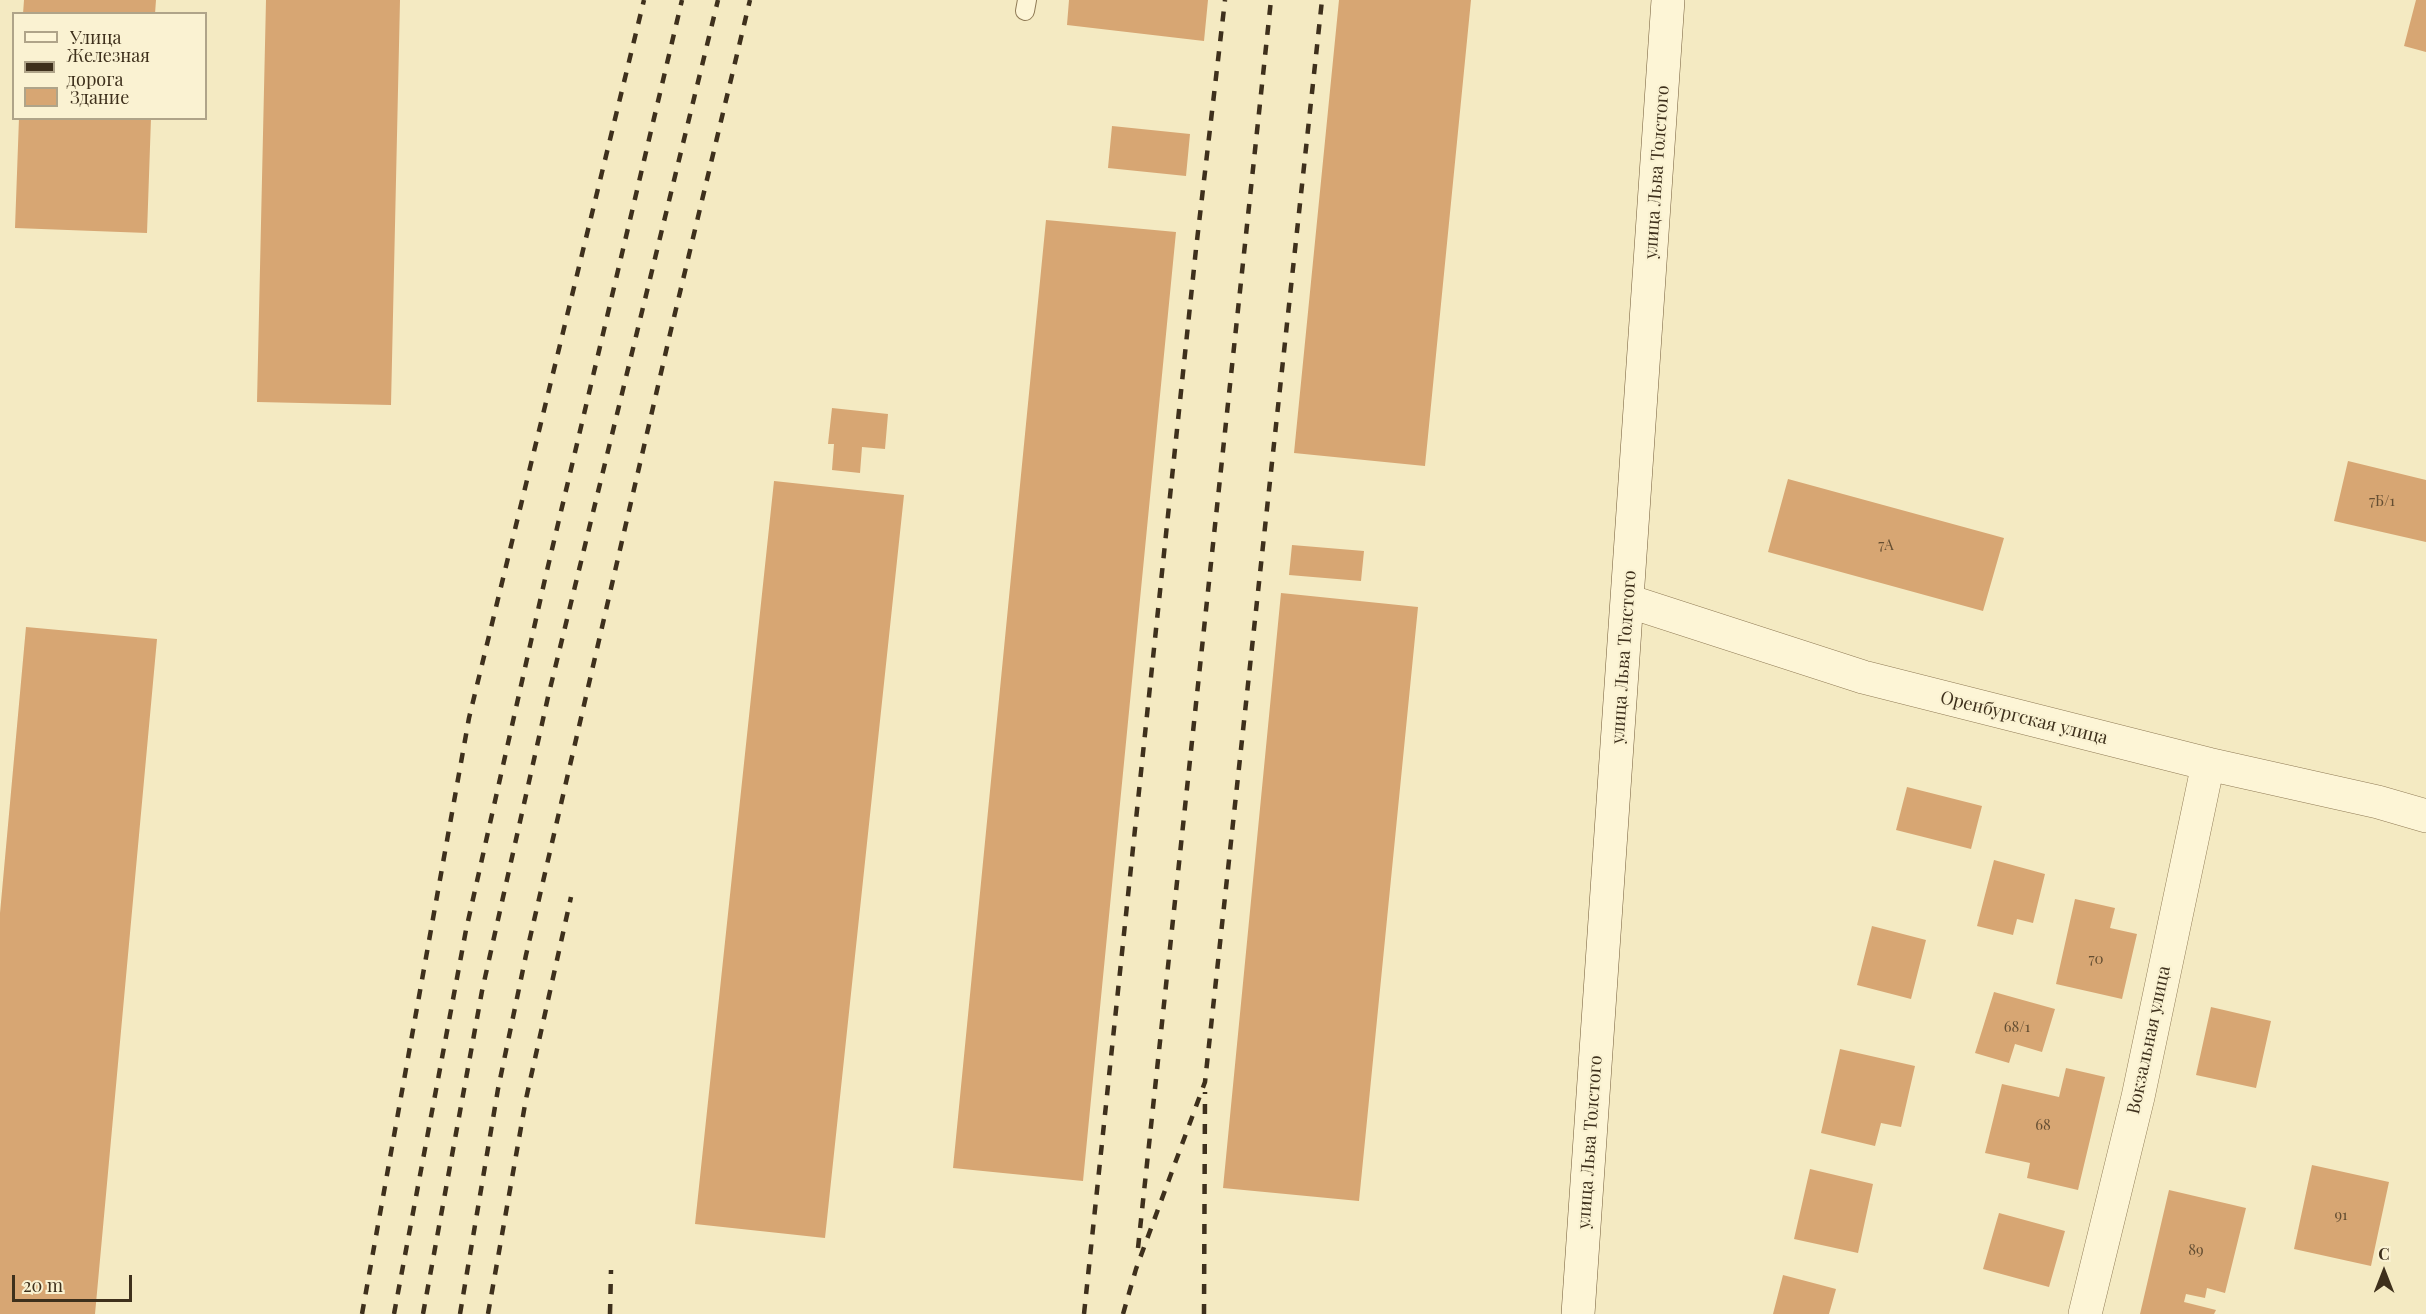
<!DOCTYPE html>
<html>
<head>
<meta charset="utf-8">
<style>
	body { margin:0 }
	#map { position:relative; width:2426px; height:1314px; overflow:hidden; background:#f4eac2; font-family:"Playfair Display",serif }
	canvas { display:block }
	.legend { position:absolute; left:12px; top:12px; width:195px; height:108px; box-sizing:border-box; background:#faf2d2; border:2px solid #afa489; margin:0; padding:8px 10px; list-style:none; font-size:18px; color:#3e301c }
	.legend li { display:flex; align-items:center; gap:12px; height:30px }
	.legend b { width:30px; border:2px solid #afa489 }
	.north { position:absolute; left:2354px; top:1242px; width:60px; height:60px; -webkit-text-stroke:4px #faf2d2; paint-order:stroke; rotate:0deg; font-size:16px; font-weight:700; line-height:24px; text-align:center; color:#3e301c }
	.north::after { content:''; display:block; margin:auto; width:21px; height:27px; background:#3e301c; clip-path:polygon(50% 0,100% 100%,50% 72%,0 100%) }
	.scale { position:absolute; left:12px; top:1275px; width:120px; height:27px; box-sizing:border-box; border:3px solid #3e301c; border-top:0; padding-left:8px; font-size:18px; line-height:21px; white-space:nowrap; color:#3e301c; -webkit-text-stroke:4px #faf2d2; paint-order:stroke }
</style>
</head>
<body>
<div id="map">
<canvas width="2426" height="1314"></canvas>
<ul class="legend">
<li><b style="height:8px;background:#fdf5d6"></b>Улица</li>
<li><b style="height:8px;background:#3e301c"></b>Железная дорога</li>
<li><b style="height:16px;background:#d7a673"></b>Здание</li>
</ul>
<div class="north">С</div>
<div class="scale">20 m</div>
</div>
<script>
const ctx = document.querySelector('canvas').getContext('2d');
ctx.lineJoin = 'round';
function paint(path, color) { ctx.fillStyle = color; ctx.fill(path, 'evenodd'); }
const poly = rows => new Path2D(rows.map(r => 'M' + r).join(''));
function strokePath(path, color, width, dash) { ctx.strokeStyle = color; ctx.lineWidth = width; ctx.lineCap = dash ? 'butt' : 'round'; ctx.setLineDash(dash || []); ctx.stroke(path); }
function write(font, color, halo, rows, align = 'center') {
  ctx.font = font + ' "Playfair Display",serif'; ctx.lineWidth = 4.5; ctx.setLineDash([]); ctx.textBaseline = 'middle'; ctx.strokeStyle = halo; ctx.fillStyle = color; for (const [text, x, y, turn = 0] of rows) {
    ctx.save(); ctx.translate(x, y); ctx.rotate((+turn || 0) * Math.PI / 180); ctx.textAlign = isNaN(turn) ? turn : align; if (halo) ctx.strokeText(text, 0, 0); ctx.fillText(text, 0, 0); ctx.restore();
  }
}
paint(poly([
	[24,0,156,0,155,14,23,14],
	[266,0,400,0,391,405,257,402],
	[1069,0,1208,0,1204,41,1067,25],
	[1339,0,1471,0,1425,466,1294,453],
	[2416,0,2426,0,2426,52,2404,46],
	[19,118,151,118,147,233,15,228],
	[1112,126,1190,134,1186,176,1108,168],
	[1046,220,1176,232,1083,1181,953,1168],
	[832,408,888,414,885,449,862,447,860,473,832,470,834,444,828,444],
	[2348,461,2426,480,2426,542,2334,521],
	[1788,479,2004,538,1983,611,1768,552],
	[774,481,904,495,825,1238,695,1224],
	[1292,545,1364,551,1361,581,1289,575],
	[1281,593,1418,607,1359,1201,1223,1188],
	[26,627,157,639,95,1314,0,1314,0,913],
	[1907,787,1982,806,1971,849,1896,830],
	[1994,860,2045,874,2033,923,2017,919,2013,935,1977,926],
	[2075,899,2115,908,2110,928,2137,934,2122,999,2056,984],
	[1872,926,1926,940,1911,999,1857,985],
	[1994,992,2055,1009,2042,1052,2015,1044,2009,1063,1975,1053],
	[2211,1007,2271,1021,2256,1088,2196,1075],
	[1840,1049,1915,1066,1901,1127,1881,1123,1875,1146,1821,1133],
	[2066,1068,2105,1077,2078,1190,2027,1178,2030,1163,1985,1153,2002,1084,2059,1097],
	[2312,1165,2389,1182,2371,1266,2294,1249],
	[1810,1169,1873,1184,1858,1253,1794,1239],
	[2169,1190,2246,1208,2225,1293,2207,1288,2205,1298,2186,1294,2184,1302,2216,1310,2214,1314,2140,1314],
	[1999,1213,2065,1231,2049,1287,1983,1269],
	[1783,1275,1836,1289,1829,1314,1773,1314]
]), '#d7a673');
const lane = poly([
	[1025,11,1027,0]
]);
const street = poly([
	[1628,601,1863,677,2208,764,2378,802,2426,816],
	[2085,1314,2138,1097,2208,764]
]);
const secondary = poly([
	[1578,1314,1668,0]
]);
strokePath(lane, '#907b56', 20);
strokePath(street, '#907b56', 34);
strokePath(secondary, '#725b39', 34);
strokePath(lane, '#fdf5d6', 18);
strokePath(street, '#fdf5d6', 33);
strokePath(secondary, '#fdf5d6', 33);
strokePath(poly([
	[1138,1248,1271,0],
	[362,1314,469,718,644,0],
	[394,1314,466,930,545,579,682,0],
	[423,1314,482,991,548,697,718,0],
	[460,1314,498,1089,526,955,670,334,750,0],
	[488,1314,526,1099,571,897],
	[610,1314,611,1270],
	[1084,1314,1196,249,1225,0],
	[1123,1314,1136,1269,1205,1082,1322,0],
	[1204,1314,1205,1092]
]), '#3e301c', 4.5, [10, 10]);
write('15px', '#644e32', null, [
	["7Б/1",2382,501],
	["7А",1886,545],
	["70",2096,959],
	["68/1",2017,1027],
	["68",2043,1125],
	["91",2341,1215],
	["89",2196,1250]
]);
write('18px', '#3e301c', '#faf2d2', [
	["улица Льва Толстого",1657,172,-86],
	["улица Льва Толстого",1624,657,-86],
	["Оренбургская улица",2024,718,14],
	["Вокзальная улица",2149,1040,-78],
	["улица Льва Толстого",1590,1142,-86]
]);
</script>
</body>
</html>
